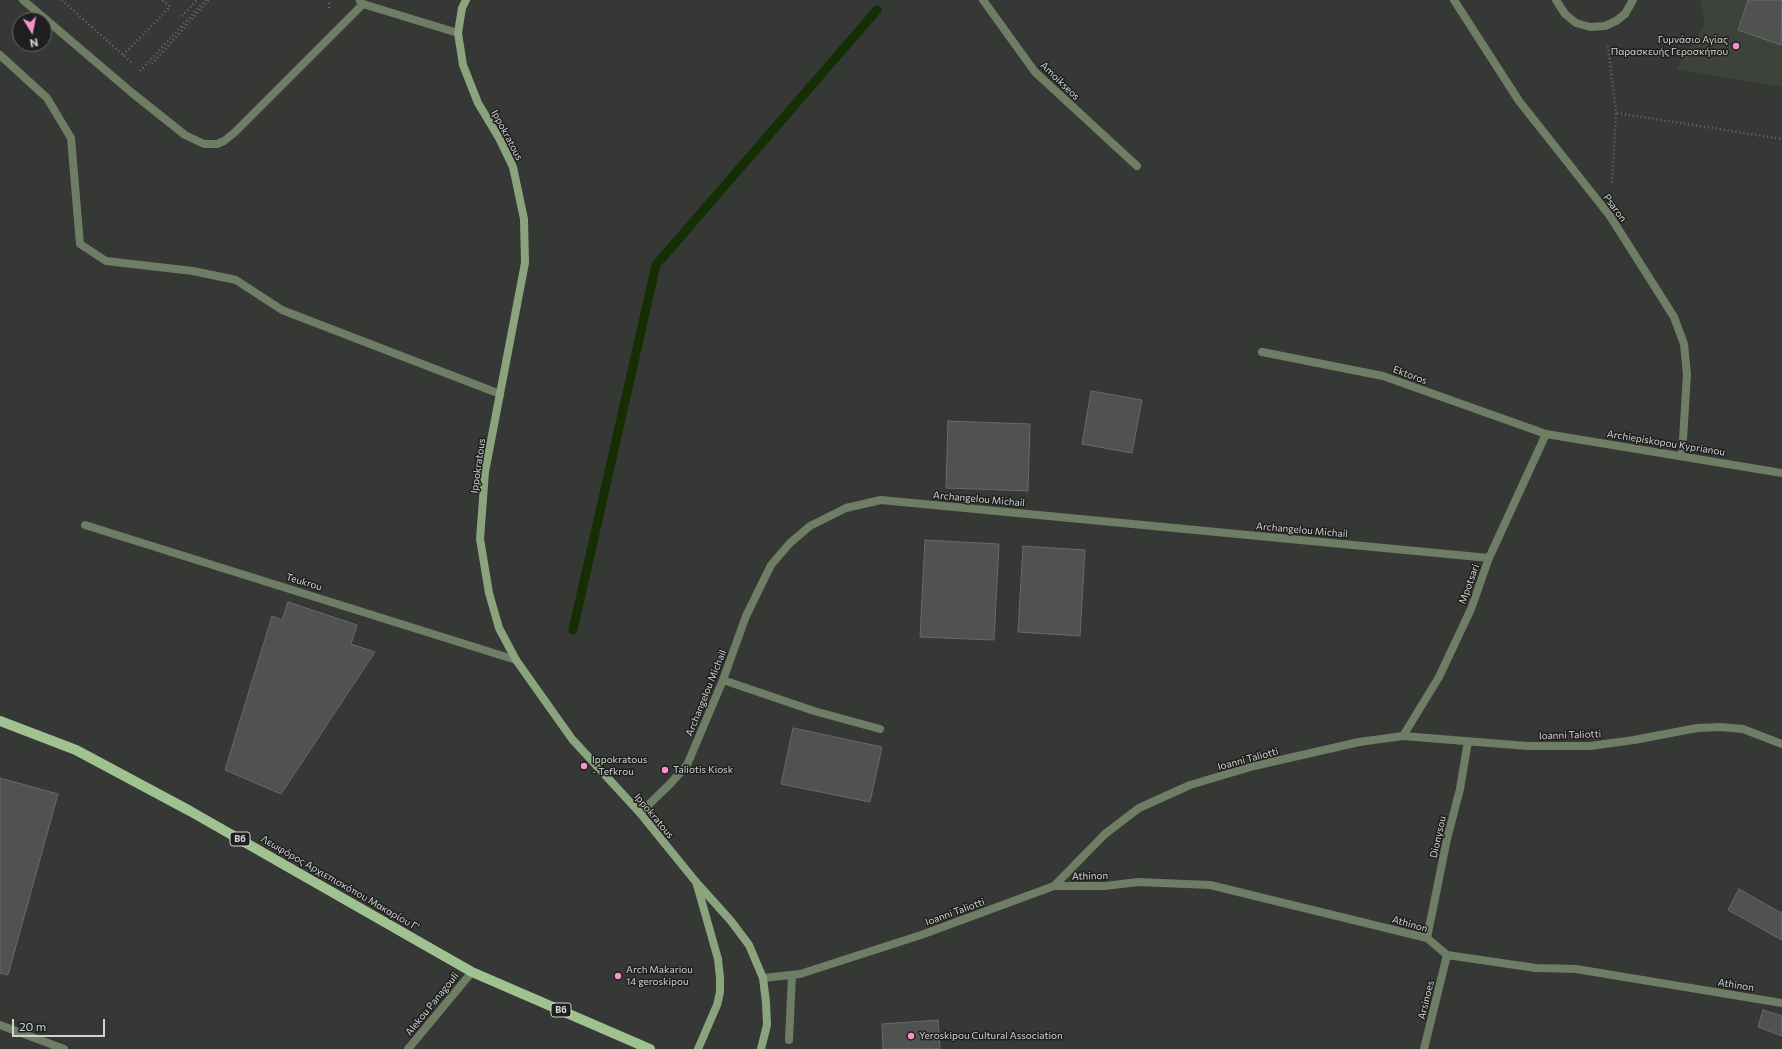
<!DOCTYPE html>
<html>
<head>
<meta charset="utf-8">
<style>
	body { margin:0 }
	#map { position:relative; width:1782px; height:1049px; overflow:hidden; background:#363835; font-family:Commissioner,sans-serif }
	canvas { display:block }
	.north { position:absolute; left:12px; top:12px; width:40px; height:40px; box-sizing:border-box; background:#1e1f1e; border:1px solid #666766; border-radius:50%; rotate:170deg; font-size:11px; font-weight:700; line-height:16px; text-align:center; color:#d2d3d1 }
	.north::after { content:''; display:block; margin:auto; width:14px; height:18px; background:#f890cb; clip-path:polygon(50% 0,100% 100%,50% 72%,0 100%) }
	.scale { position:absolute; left:12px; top:1019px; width:93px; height:18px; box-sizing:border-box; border:2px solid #d2d3d1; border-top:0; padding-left:5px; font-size:12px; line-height:14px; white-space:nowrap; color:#d2d3d1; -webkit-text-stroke:3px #1e1f1e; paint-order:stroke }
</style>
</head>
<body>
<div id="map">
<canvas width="1782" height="1049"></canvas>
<div class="north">N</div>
<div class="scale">20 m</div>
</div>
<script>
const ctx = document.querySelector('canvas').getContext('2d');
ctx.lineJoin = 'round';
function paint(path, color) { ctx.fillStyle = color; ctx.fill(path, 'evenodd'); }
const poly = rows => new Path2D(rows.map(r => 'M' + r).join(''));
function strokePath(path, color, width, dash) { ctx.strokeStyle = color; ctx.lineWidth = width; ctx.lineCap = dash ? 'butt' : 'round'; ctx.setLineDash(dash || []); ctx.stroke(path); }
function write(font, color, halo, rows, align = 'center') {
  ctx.font = font + ' Commissioner,sans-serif'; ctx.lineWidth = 3; ctx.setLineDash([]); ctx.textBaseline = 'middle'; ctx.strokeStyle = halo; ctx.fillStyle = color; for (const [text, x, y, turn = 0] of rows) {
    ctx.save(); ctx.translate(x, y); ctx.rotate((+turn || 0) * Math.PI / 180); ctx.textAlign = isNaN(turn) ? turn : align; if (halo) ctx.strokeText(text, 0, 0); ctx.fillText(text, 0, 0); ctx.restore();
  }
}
paint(poly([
	[1700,0,1782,0,1782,87,1676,69,1705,24]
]), '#3d433a');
strokePath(poly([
	[573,630,656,265,877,10]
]), '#152f04', 9);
const building = poly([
	[1748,0,1782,0,1781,45,1738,30,1748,0],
	[1091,391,1142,400,1132,453,1082,444,1091,391],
	[948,421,1030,424,1028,491,946,488,948,421],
	[925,540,999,544,994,640,920,637,925,540],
	[1023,546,1085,550,1080,636,1018,632,1023,546],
	[288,602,357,625,351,644,375,652,281,794,225,770,272,616,282,620,288,602],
	[793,728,882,747,870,802,781,784,793,728],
	[0,778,58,794,8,975,0,973,0,778],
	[1739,889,1781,913,1782,911,1782,940,1728,910,1739,889],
	[1763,1010,1782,1016,1782,1036,1758,1027,1763,1010],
	[938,1020,940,1049,883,1049,882,1024,938,1020]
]);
paint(building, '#50524f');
strokePath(building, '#686a67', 1);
strokePath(poly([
	[62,0,133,64],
	[329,8,329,0],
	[182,16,197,0],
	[1608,46,1616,113,1612,184],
	[123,55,170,7,162,0],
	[152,64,209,0],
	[140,71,206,0],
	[1617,113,1782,139]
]), '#6b6d6a', 2.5, [1, 3]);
strokePath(poly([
	[0,55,47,98,71,138,80,244,106,261,193,271,236,280,282,310,500,394]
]), '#6d7e65', 8);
strokePath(poly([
	[23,0,131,92,185,135,204,144,217,144,224,141,234,133,363,4],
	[983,0,1035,72,1137,166],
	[1454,0,1519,101,1610,216,1674,317,1684,344,1687,374,1682,456],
	[1556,0,1565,14,1576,23,1590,27,1605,26,1616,21,1625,14,1633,0],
	[360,1,363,4,458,33],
	[1262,352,1383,376,1546,434,1782,473],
	[85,525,516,660],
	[723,680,814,711,880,729],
	[1403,736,1439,677,1471,609,1489,558,1546,434],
	[640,813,670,784,687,765,723,680,746,616,771,565,790,543,810,526,846,508,881,500,1489,558],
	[1054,886,1105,886,1138,882,1210,885,1427,938,1447,955,1536,968,1576,969,1782,1003],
	[1427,938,1447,839,1460,789,1468,741],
	[763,978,800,974,921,935,1054,886,1105,834,1139,808,1190,785,1254,766,1359,742,1403,736,1527,746,1590,746,1634,740,1697,728,1720,727,1743,729,1782,744],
	[0,1025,64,1049],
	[789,1040,792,975],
	[408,1049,472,972],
	[1424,1049,1447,955]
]), '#6d7e65', 8);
strokePath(poly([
	[466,0,462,8,458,33,463,65,478,103,499,138,513,167,524,219,525,263,485,472,480,539,489,593,499,628,516,660,572,739,640,813,696,882,731,921,749,945,763,978,766,1002,767,1025,761,1049],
	[697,885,718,959,720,978,720,992,717,1005,698,1049]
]), '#8aa57d', 8);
strokePath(poly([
	[0,721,76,750,190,811,472,972,650,1049]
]), '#a0c290', 10);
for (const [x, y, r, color] of [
	[1736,46,4,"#f890cb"],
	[584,766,4,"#f890cb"],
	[665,770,4,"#f890cb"],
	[618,976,4,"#f890cb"],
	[911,1036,4,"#f890cb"]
]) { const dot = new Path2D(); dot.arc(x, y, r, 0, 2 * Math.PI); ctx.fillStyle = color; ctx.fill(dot); strokePath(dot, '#1e1f1e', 1.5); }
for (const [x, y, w] of [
	[240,839,20],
	[561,1010,20]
]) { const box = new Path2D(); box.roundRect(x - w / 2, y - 7, w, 14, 3); ctx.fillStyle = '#1e1f1e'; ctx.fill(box); strokePath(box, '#d2d3d1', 1); }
write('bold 9px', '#d2d3d1', null, [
	["B6",240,839],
	["B6",561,1010]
]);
write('10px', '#d2d3d1', '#1e1f1e', [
	["Γυμνάσιο Αγίας",1728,40,"right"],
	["Παρασκευής Γεροσκήπου",1728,52,"right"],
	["Ippokratous",592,760],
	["- Tefkrou",592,772],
	["Taliotis Kiosk",673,770],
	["Arch Makariou",626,970],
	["14 geroskipou",626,982],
	["Yeroskipou Cultural Association",919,1036]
], 'left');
write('10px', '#d2d3d1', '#1e1f1e', [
	["Amoikseos",1060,81,44],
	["Ippokratous",507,135,62],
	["Psaron",1615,208,54],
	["Ektoros",1410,375,20],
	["Archiepiskopou Kyprianou",1666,443,9],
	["Ippokratous",478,466,-82],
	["Archangelou Michail",979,499,5],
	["Archangelou Michail",1302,530,5],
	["Teukrou",304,582,17],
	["Mpotsari",1469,584,-70],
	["Archangelou Michail",706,693,-68],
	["Ioanni Taliotti",1570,735,-2],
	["Ioanni Taliotti",1248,759,-15],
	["Ippokratous",654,816,50],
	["Dionysou",1438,837,-77],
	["Athinon",1090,876,-1],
	["Λεωφόρος Αρχιεπισκόπου Μακαρίου Γ'",340,883,30],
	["Ioanni Taliotti",955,912,-20],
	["Athinon",1410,924,16],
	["Athinon",1736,985,9],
	["Arsinoes",1426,1000,-76],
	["Alekou Panagouli",432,1004,-51]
]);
</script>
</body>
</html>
